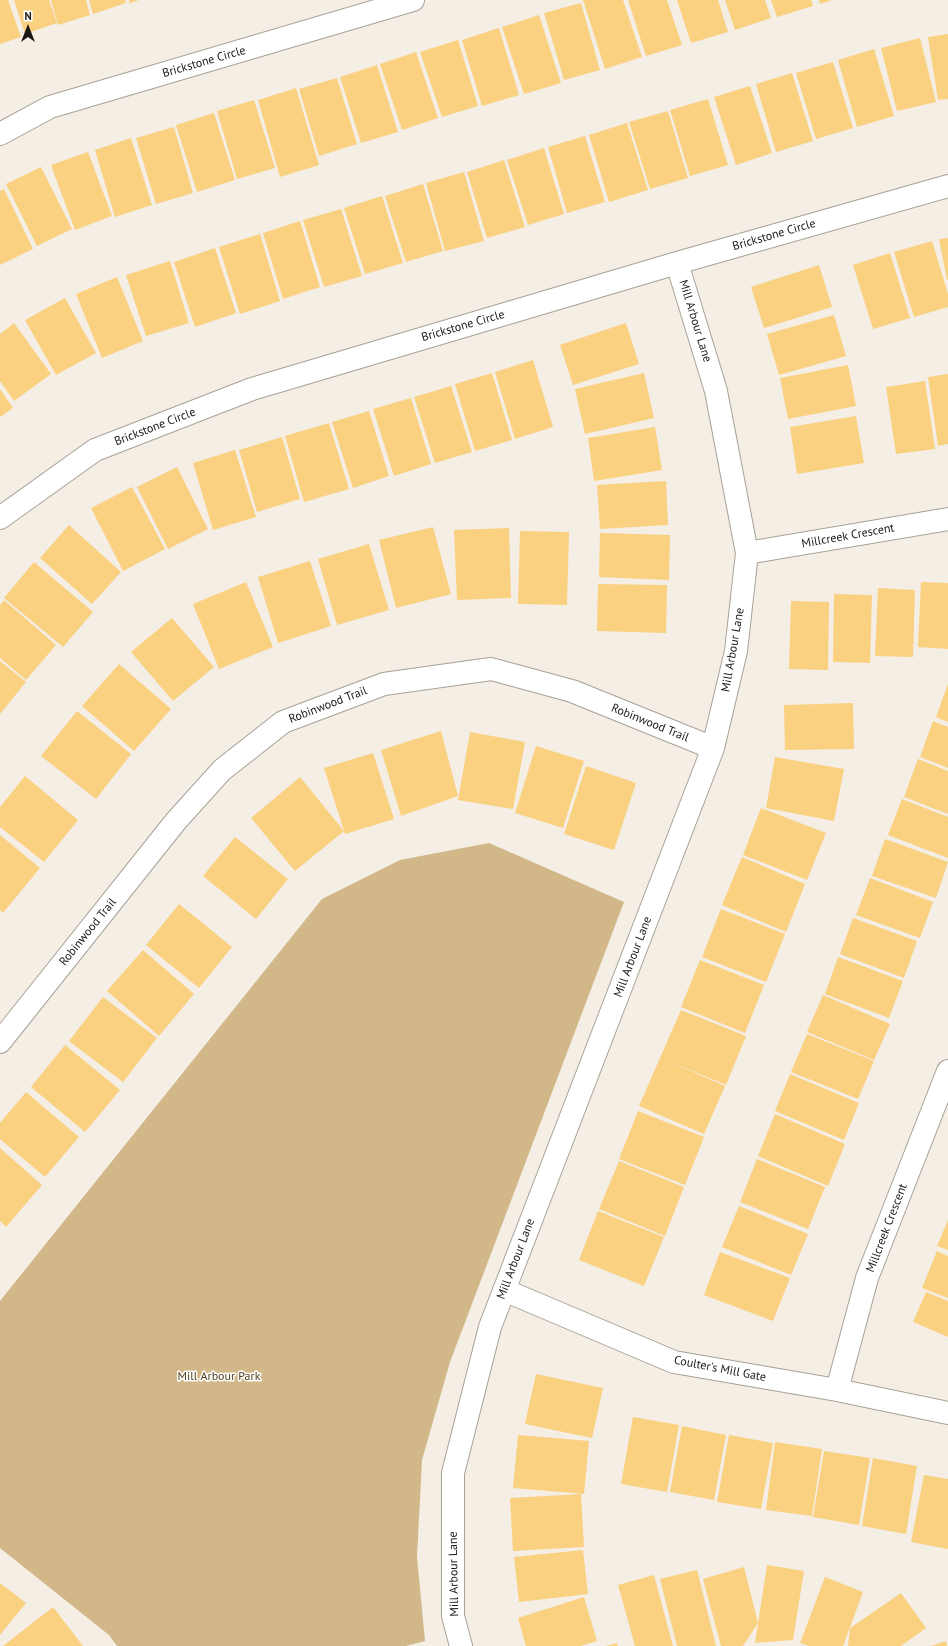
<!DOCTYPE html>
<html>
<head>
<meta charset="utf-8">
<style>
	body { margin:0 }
	#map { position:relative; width:948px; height:1646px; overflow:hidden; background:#f4eee4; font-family:"PT Sans",sans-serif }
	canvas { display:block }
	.north { position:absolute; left:8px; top:8px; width:40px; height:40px; -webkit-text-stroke:3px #fff; paint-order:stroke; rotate:0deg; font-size:11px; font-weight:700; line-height:16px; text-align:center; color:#1a1814 }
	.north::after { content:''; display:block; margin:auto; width:14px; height:18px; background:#1a1814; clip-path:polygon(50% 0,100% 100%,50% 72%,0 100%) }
</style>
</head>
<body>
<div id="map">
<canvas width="948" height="1646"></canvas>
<div class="north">N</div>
</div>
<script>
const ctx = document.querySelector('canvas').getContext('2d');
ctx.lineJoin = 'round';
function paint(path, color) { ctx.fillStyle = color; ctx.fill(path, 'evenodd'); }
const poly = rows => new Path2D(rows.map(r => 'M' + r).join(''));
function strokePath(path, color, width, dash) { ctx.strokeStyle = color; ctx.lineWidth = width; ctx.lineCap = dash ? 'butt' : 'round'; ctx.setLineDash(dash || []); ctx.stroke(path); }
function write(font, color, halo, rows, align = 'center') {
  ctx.font = font + ' "PT Sans",sans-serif'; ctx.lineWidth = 3; ctx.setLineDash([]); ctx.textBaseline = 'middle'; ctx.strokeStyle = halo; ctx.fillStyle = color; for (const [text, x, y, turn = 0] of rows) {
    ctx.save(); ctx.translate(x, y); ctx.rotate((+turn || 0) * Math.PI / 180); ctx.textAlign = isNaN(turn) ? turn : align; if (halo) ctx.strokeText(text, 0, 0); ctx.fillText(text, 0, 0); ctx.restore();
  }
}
paint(poly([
	[489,843,624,902,450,1362,422,1460,417,1557,425,1641,406,1646,117,1646,109,1635,0,1548,0,1301,322,899,400,860]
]), '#d2b889');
paint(poly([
	[0,0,8,0,21,37,0,44],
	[14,0,49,0,57,23,25,34],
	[51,0,86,0,90,15,58,25],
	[89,0,125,0,126,3,93,14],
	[129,0,139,0,130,3],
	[583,0,623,0,642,57,605,69],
	[628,0,667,0,682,45,646,56],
	[677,0,718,0,728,32,691,43],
	[725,0,765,0,771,18,735,30],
	[771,0,811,0,813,6,777,17],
	[819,0,832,0,820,4],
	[581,3,600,70,564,80,544,13],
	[539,15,561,83,524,94,502,27],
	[499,28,519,95,482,106,462,40],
	[948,34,948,99,938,100,928,37],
	[920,38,936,102,897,111,881,48],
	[458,40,478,106,442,117,420,52],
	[874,49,894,116,857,127,838,60],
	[416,52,438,118,402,130,380,64],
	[833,62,853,128,816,139,796,73],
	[377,65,398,132,361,143,340,77],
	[792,73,813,141,776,152,756,84],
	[337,78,357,144,319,156,299,89],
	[750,86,772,153,736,165,714,97],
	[296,88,319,165,280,177,258,100],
	[708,99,728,165,690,176,670,110],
	[254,100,275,168,237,179,217,111],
	[668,111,688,178,650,189,629,122],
	[214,113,235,180,197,192,176,125],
	[627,123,648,190,609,202,589,135],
	[174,127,193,193,156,204,136,138],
	[585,136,605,202,567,213,548,147],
	[131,138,152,205,115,217,95,150],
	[544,148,564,214,528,225,507,160],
	[88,152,112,216,75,230,51,165],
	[504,160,525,227,487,238,467,172],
	[41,167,72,229,37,246,6,184],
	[464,172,484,241,445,251,426,183],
	[423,184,443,251,406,262,385,196],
	[4,189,33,249,0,265,0,191],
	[382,196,403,263,365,274,344,208],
	[341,209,362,276,324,287,303,220],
	[300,221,320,287,283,299,263,233],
	[260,234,280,301,240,314,219,247],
	[948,238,948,280,947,280,939,239],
	[932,241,948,294,948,307,914,317,894,252],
	[215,248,236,313,195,327,174,262],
	[890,253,910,318,873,329,853,265],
	[170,261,189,323,146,336,126,275],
	[819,265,832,307,764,328,751,287],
	[117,277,143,341,102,358,76,294],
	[65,298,96,353,56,375,25,320],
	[834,315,846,356,779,375,767,334],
	[14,323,51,374,14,401,0,381,0,334],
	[626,323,639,364,573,385,560,345],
	[533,360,553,427,515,439,495,372],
	[848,365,856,406,788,419,780,378],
	[492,373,512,440,475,451,455,384],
	[644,373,654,418,585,434,575,389],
	[948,374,948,444,938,446,928,377],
	[925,381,935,449,896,454,886,387],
	[451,386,472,452,435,463,414,397],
	[0,389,13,408,0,417],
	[411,398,431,464,394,476,373,409],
	[369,411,389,476,353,488,332,422],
	[856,416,864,463,797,474,790,427],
	[329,423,349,489,304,502,285,436],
	[655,427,662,470,594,481,588,438],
	[282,437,300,499,257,512,239,450],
	[235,450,256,517,213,530,193,463],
	[177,467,208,529,168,549,137,487],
	[666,481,668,525,600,529,597,485],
	[132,487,165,549,123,571,91,508],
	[69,525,121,572,92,604,40,558],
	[433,527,451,594,396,608,379,540],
	[509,528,511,598,457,600,454,530],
	[520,531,569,532,567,605,518,604],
	[600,533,670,535,669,580,599,577],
	[369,544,389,610,337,625,318,559],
	[310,561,331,626,278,643,258,577],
	[34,562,93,612,63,647,4,598],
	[246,582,273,647,219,669,193,604],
	[921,582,948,583,948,649,918,647],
	[598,584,667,585,666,633,597,631],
	[878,588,915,590,913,657,875,656],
	[834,594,872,595,870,663,833,662],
	[4,600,56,645,26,680,0,658,0,605],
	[791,601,829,602,828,670,789,669],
	[172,618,214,667,173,701,131,652],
	[0,661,26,682,0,714],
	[119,664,171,709,134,751,82,706],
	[948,684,948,722,936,717],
	[853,703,854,749,785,750,784,705],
	[77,711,131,754,96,799,41,756],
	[933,721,948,727,948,768,920,757],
	[441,731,458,796,401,816,381,750],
	[470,732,525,742,513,809,458,800],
	[536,746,584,761,563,828,515,813],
	[373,753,394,819,345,834,324,768],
	[775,757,844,769,834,821,766,808],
	[918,759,948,771,948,814,904,797],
	[586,766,636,783,614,850,564,834],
	[25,776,78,820,44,862,0,827,0,807],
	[300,777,344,831,295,871,251,818],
	[902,799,948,817,948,858,888,835],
	[761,808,826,833,807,880,743,855],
	[0,835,40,868,3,913,0,910],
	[235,837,288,879,256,919,203,876],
	[885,839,948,862,936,898,872,876],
	[742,857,805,884,786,932,722,905],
	[870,878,933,902,920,938,856,915],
	[179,904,232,947,199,988,146,945],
	[721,909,785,934,766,982,702,957],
	[853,918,917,941,904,978,840,954],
	[143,950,194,994,159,1036,107,991],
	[838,957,903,981,889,1018,825,994],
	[700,960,764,985,745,1033,681,1007],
	[823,995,890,1024,874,1060,807,1032],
	[103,997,157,1038,123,1082,69,1041],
	[681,1010,746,1036,726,1085,664,1059,725,1086,704,1134,639,1106],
	[807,1034,874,1061,858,1099,791,1072],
	[65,1045,120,1090,85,1132,31,1087],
	[790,1074,859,1103,844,1140,775,1111],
	[26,1092,79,1137,45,1177,0,1139,0,1123],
	[638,1111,704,1137,685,1185,619,1159],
	[775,1114,845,1144,828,1186,758,1156],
	[0,1148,42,1185,6,1227,0,1221],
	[757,1159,825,1187,808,1229,740,1202],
	[619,1161,684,1187,665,1236,599,1209],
	[739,1206,808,1234,791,1275,722,1247],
	[598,1211,664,1237,644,1286,579,1260],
	[948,1220,948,1250,937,1246],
	[937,1251,948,1256,948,1298,922,1288],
	[720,1252,790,1278,773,1321,704,1295],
	[926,1292,948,1301,948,1337,913,1322],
	[536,1374,603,1388,592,1438,525,1424],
	[633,1417,679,1425,667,1492,621,1484],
	[682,1426,726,1435,714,1500,670,1492],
	[518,1435,589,1441,584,1494,513,1488],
	[729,1435,773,1443,761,1509,717,1502],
	[775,1442,822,1449,812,1516,766,1510],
	[824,1451,870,1458,859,1525,813,1517],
	[873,1458,917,1466,906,1534,862,1526],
	[924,1475,948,1479,948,1549,911,1542],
	[581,1494,584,1547,513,1551,510,1498],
	[583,1550,588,1594,519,1602,514,1557],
	[767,1565,804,1571,793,1640,755,1643],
	[744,1567,758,1623,743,1646,721,1646,703,1579],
	[697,1570,716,1646,677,1646,660,1579],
	[654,1575,673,1646,635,1646,618,1585],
	[825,1577,863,1592,843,1646,809,1646,800,1643],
	[0,1583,26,1603,0,1635],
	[901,1593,926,1628,901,1646,848,1646,850,1628],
	[584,1597,597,1641,580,1646,526,1646,518,1618],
	[53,1607,83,1646,3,1646],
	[946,1641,947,1646,931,1646],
	[617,1643,618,1646,606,1646]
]), '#fad081');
const minor = poly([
	[0,134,50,107,413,0],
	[0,518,95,450,252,389,677,263,948,186],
	[747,553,948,519],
	[0,1042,176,821,222,770,283,722,384,684,491,669,572,691,713,748],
	[504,1290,674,1362,837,1390,948,1413],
	[837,1390,867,1278,948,1071],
	[461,1646,453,1616,453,1473,490,1327,713,748,736,651,747,553,716,391,677,263]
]);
strokePath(minor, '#a7a298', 24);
strokePath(minor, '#fff', 22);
write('12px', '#1a1814', '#fff', [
	["Brickstone Circle",204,62,-16],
	["Brickstone Circle",774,235,-16],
	["Mill Arbour Lane",695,321,73],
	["Brickstone Circle",463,326,-16],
	["Brickstone Circle",155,427,-21],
	["Millcreek Crescent",848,536,-10],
	["Mill Arbour Lane",733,650,-80],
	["Robinwood Trail",328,705,-21],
	["Robinwood Trail",650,723,22],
	["Robinwood Trail",88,932,-51],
	["Mill Arbour Lane",633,957,-69],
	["Millcreek Crescent",887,1228,-69],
	["Mill Arbour Lane",516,1259,-69],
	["Coulter's Mill Gate",720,1369,11],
	["Mill Arbour Lane",454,1574,-91]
]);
write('12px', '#4e3d1b', '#fff', [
	["Mill Arbour Park",219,1377]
]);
</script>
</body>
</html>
